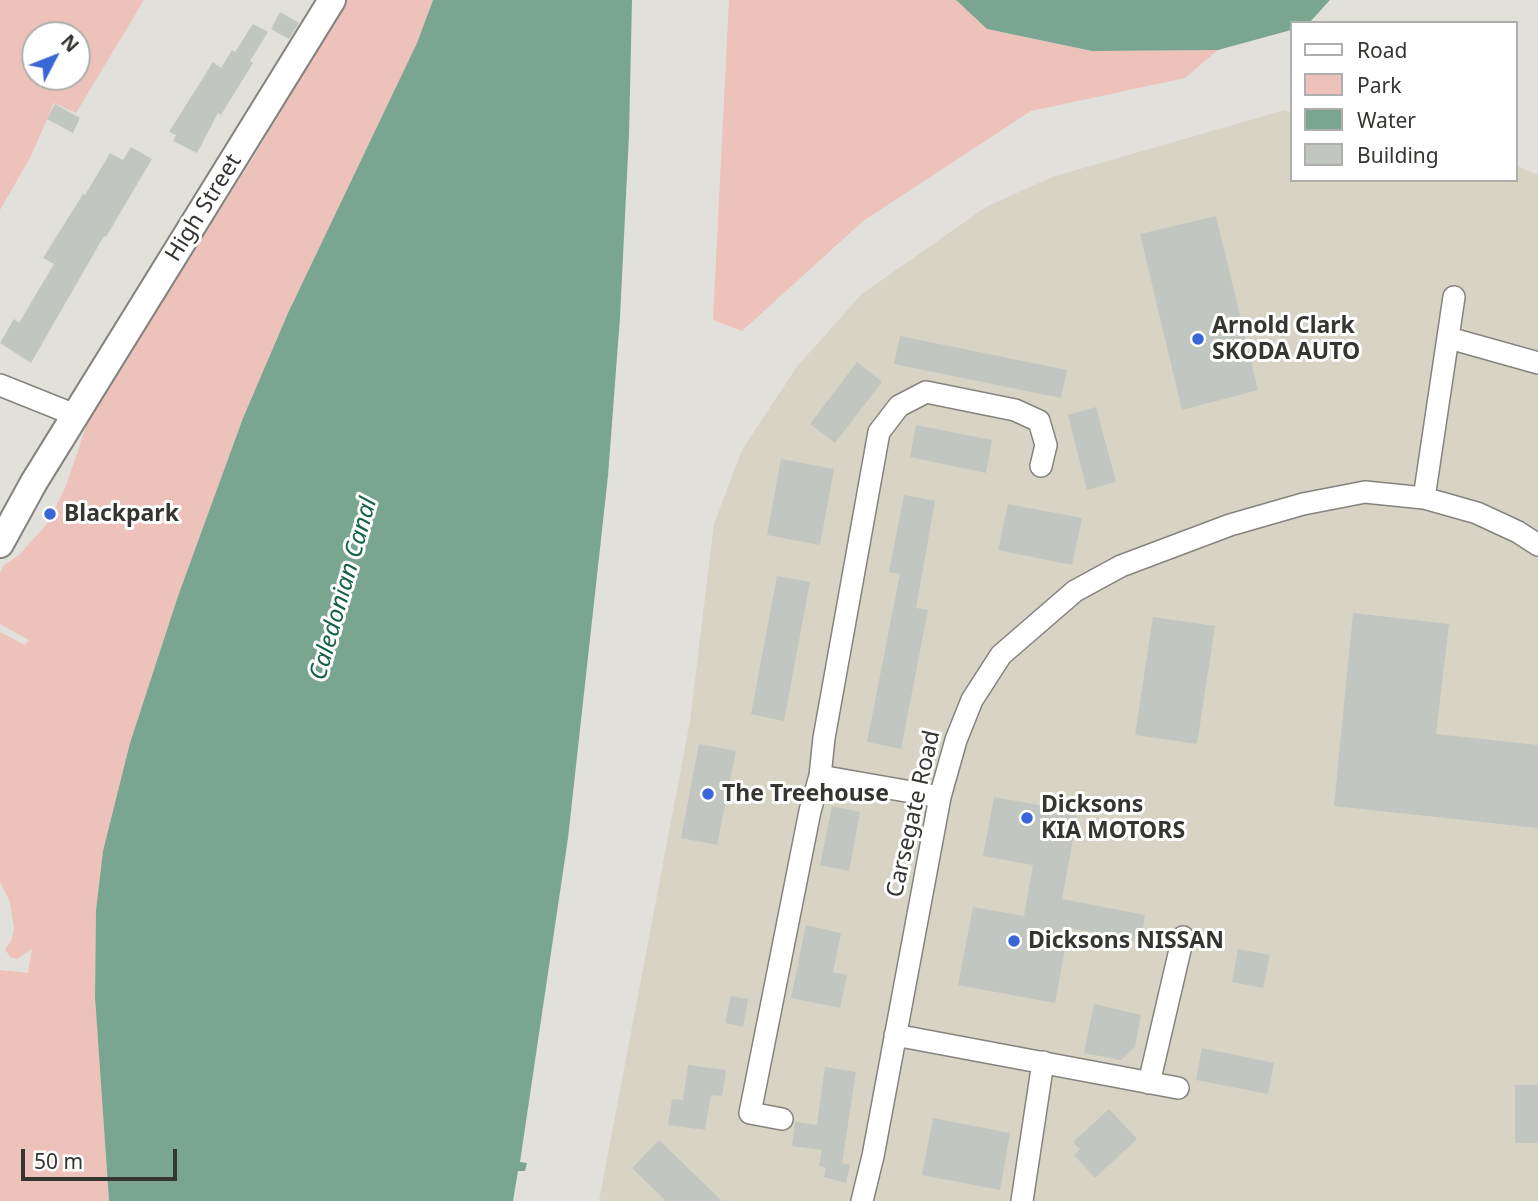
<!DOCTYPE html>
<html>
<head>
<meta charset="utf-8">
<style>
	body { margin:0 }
	#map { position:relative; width:1538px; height:1201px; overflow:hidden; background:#e2e0da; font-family:"Noto Sans",sans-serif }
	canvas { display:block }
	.legend { position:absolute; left:1290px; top:21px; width:228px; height:161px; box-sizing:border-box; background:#fff; border:2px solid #aeaead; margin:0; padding:9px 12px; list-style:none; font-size:21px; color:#353532 }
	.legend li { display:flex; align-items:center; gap:14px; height:35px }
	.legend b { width:35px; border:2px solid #aeaead }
	.north { position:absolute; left:21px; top:21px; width:70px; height:70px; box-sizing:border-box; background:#fff; border:2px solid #aeaead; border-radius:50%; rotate:48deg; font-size:19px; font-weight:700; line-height:28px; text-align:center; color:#353532 }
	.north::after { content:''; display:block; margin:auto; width:24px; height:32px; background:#3a67d7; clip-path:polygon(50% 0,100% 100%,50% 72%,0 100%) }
	.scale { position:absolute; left:21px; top:1149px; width:156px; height:32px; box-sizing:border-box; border:4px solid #353532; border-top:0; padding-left:9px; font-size:21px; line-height:24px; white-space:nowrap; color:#353532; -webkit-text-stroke:5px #fff; paint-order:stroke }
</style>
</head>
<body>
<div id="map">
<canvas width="1538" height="1201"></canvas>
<ul class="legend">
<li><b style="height:9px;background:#fff"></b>Road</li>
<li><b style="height:19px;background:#edc2ba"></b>Park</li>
<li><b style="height:19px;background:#7aa691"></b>Water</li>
<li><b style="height:19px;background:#c2c6c0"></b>Building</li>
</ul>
<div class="north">N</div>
<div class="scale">50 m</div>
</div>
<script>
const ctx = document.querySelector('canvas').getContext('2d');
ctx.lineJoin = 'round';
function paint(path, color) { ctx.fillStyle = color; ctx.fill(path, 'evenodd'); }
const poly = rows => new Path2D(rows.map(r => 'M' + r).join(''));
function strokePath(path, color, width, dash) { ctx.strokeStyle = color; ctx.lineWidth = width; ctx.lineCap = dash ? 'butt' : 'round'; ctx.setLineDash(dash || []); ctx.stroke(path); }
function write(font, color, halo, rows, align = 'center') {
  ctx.font = font + ' "Noto Sans",sans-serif'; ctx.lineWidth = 6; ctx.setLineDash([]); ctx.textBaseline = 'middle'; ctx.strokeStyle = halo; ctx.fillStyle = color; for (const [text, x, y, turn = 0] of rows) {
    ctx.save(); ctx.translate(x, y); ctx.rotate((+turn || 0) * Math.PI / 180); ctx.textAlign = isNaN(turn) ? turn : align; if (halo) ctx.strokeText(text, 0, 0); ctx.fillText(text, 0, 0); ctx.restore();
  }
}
paint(poly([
	[1285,110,1291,112,1291,180,1515,180,1515,165,1538,175,1538,1201,599,1201,690,721,714,524,742,450,798,365,862,294,986,207,1052,177]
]), '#d7d4c6');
paint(poly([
	[0,0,144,0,76,113,54,103,31,156,0,210],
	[77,35,77,77,35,77,35,35],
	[346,0,433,0,417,43,288,313,243,418,178,596,130,743,103,851,96,910,95,997,109,1201,0,1201,0,970,28,973,32,949,17,959,10,957,5,949,11,941,14,929,10,902,0,882,0,632,25,645,29,640,0,624,0,573,4,565,19,555,47,524,65,488,87,424,97,405,253,158],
	[729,0,956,0,987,29,1091,51,1218,50,1185,78,1031,111,863,221,742,331,713,320]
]), '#edc2ba');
paint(poly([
	[433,0,632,0,629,135,620,317,608,476,568,838,520,1162,527,1163,525,1171,518,1171,513,1201,109,1201,95,997,96,910,103,851,130,743,178,596,243,418,288,313,417,43],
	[956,0,1330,0,1309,23,1291,23,1291,30,1218,50,1092,51,987,29]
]), '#7aa691');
paint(poly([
	[280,12,299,23,289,39,271,29],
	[253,24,268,32,250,61,253,63,221,115,218,113,197,153,173,141,176,135,169,132,213,62,221,68,232,50,235,52],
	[55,104,80,118,73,133,47,119],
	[131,147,152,159,106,237,104,236,31,363,0,343,14,319,19,323,54,264,43,258,83,194,85,195,110,153,123,160],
	[1216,216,1258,390,1182,410,1140,234],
	[900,336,1067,370,1061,398,894,364],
	[857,362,882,382,835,443,810,424],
	[1096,407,1116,482,1087,490,1068,415],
	[916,425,992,440,986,473,910,457],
	[781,459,834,469,820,545,767,535],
	[904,495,935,501,916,608,928,610,901,749,867,742,900,574,889,572],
	[1008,504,1082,518,1072,565,998,550],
	[777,576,810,582,784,721,751,714],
	[1353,613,1449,624,1436,734,1538,745,1538,828,1334,806],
	[1153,617,1215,626,1197,744,1135,735],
	[699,744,736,751,717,845,681,838],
	[994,797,1078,812,1062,899,1145,915,1141,941,1069,928,1055,1003,958,985,973,907,1024,916,1033,865,983,856],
	[832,806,860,812,849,871,820,865],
	[806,925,841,933,833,972,847,975,840,1008,791,998],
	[1238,949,1270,955,1263,988,1232,982],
	[731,996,748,999,743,1027,725,1023],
	[1094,1004,1141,1015,1135,1047,1121,1060,1084,1053],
	[1202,1048,1274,1063,1268,1094,1196,1080],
	[688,1065,726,1070,722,1096,711,1095,705,1130,668,1125,672,1099,683,1100],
	[825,1067,856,1072,842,1163,850,1165,846,1183,824,1177,826,1168,819,1166,822,1150,792,1146,795,1122,817,1125],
	[1515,1085,1538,1085,1538,1143,1515,1143],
	[1109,1109,1137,1139,1095,1178,1074,1155,1080,1149,1073,1142],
	[933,1118,1010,1133,1000,1190,922,1175],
	[659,1140,722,1201,666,1201,632,1168]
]), '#c2c6c0');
const minor = poly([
	[1449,338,1538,363],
	[0,385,75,415],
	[1424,498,1454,297],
	[820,776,940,797],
	[895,1035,1178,1088],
	[1149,1083,1183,937],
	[782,1119,750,1113,810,811,820,776,824,738,879,432,899,406,926,392,1015,410,1039,421,1046,445,1041,466],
	[862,1201,873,1156,940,797,956,740,972,700,1001,655,1075,591,1121,566,1230,525,1303,504,1365,492,1424,498,1477,513,1518,532,1538,545],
	[1022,1201,1043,1062]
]);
const major = poly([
	[0,544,34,482,332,0]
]);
strokePath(minor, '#84837d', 24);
strokePath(major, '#84837d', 30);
strokePath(minor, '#fff', 21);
strokePath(major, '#fff', 26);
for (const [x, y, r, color] of [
	[1198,339,7,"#3a67d7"],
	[50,514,7,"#3a67d7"],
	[708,794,7,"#3a67d7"],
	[1027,818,7,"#3a67d7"],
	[1014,941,7,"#3a67d7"]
]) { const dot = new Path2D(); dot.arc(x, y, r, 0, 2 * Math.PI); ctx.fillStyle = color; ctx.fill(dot); strokePath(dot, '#fff', 2.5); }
write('23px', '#353532', '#fff', [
	["High Street",204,208,-58],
	["Carsegate Road",914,814,-77]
]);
write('bold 23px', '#353532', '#fff', [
	["Arnold Clark",1212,326],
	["SKODA AUTO",1212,352],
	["Blackpark",64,514],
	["The Treehouse",722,794],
	["Dicksons",1041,805],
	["KIA MOTORS",1041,831],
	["Dicksons NISSAN",1028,941]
], 'left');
write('italic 24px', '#156247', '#fff', [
	["Caledonian Canal",344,589,-74]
]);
</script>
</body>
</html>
